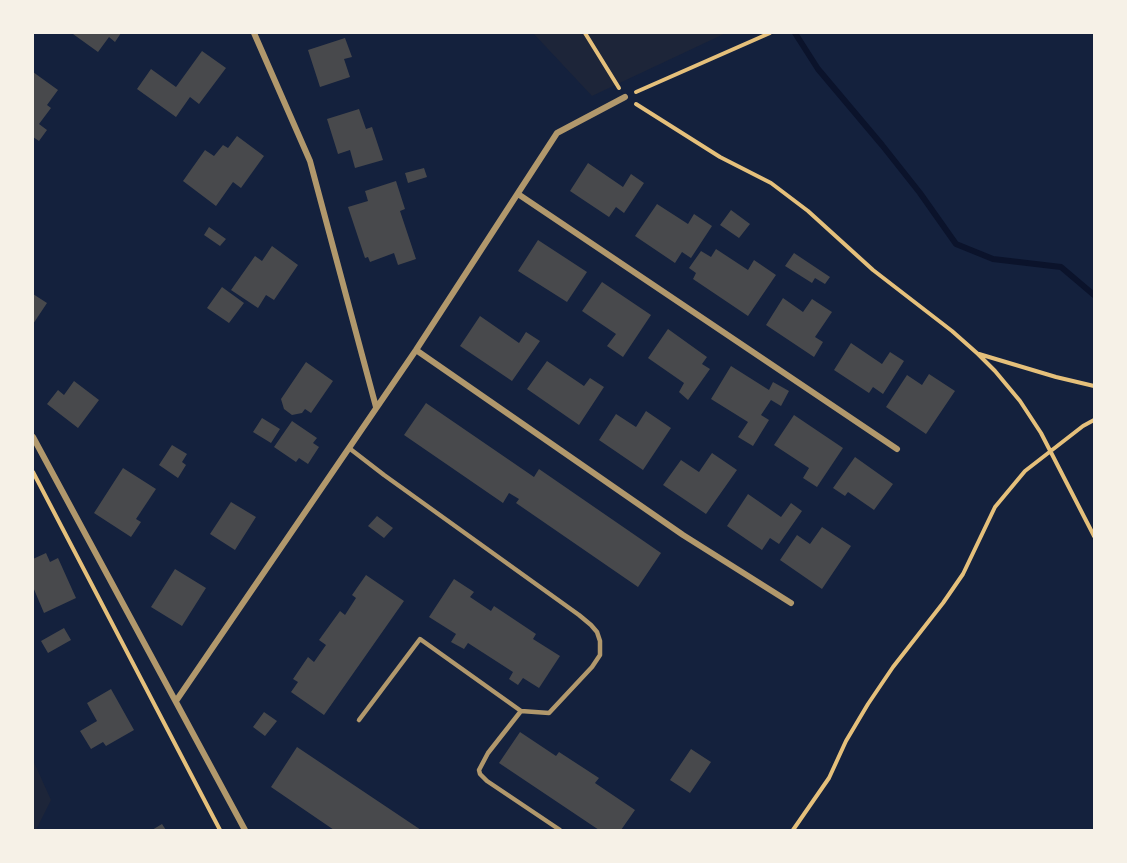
<!DOCTYPE html>
<html>
<head>
<meta charset="utf-8">
<style>
	body { margin:0 }
	#map { position:relative; width:1127px; height:863px; overflow:hidden; background:#14213d; font-family:Commissioner,sans-serif }
	canvas { display:block }
	.frame { position:absolute; inset:0; border:34px solid #f6f1e7; pointer-events:none }
</style>
</head>
<body>
<div id="map">
<canvas width="1127" height="863"></canvas>
<div class="frame"></div>
</div>
<script>
const ctx = document.querySelector('canvas').getContext('2d');
ctx.lineJoin = 'round';
function paint(path, color) { ctx.fillStyle = color; ctx.fill(path, 'evenodd'); }
const poly = rows => new Path2D(rows.map(r => 'M' + r).join(''));
function strokePath(path, color, width, dash) { ctx.strokeStyle = color; ctx.lineWidth = width; ctx.lineCap = dash ? 'butt' : 'round'; ctx.setLineDash(dash || []); ctx.stroke(path); }
paint(poly([
	[533,33,726,33,592,96],
	[33,760,51,800,36,830,33,830]
]), '#1d2539');
strokePath(poly([
	[795,33,818,69,882,145,920,193,956,244,993,259,1061,267,1094,295]
]), '#0b132b', 6);
paint(poly([
	[74,33,121,33,115,42,109,37,98,52,73,34],
	[345,38,352,57,344,59,350,77,320,87,308,50],
	[202,51,226,68,199,104,190,97,176,117,137,89,151,69,176,87],
	[33,72,58,90,47,105,51,108,39,124,47,130,39,141,33,137],
	[359,109,366,129,372,127,383,160,355,168,350,150,338,154,327,119],
	[237,136,264,156,241,188,233,182,216,206,183,181,205,150,214,156,223,145,228,148],
	[588,163,623,187,631,174,644,183,624,213,616,207,609,217,570,191],
	[424,168,427,177,408,183,405,173],
	[396,181,405,209,400,211,416,259,398,265,394,253,370,262,368,257,365,258,348,207,368,201,365,191],
	[657,204,688,224,694,214,712,226,691,258,682,252,675,263,635,236],
	[731,210,750,224,739,238,720,225],
	[209,227,226,239,220,246,204,235],
	[538,240,587,272,567,302,518,271],
	[272,246,298,265,274,300,266,295,258,308,231,290,255,256,262,261],
	[716,249,748,270,754,260,776,275,748,316,693,279,696,273,689,268,701,251,711,257],
	[794,253,830,277,825,284,815,278,812,283,785,266],
	[602,282,651,315,623,357,607,346,616,334,582,311],
	[222,287,244,303,229,323,207,308],
	[33,294,47,303,33,324],
	[783,298,803,312,812,299,832,312,815,337,823,342,814,357,766,325],
	[480,316,519,343,526,332,540,341,512,381,460,346],
	[668,329,707,357,702,364,710,369,688,400,679,392,684,383,648,358],
	[851,343,882,364,890,352,904,361,883,394,873,387,869,393,834,370],
	[547,361,584,386,590,378,604,387,579,425,527,389],
	[306,362,333,381,311,413,305,409,302,413,292,415,284,409,281,399],
	[731,366,769,390,773,382,789,391,781,406,771,400,761,415,769,420,753,446,738,437,748,422,711,399],
	[929,374,955,391,926,434,886,407,907,375,922,385],
	[74,381,99,400,78,428,47,404,58,390,64,395],
	[426,403,534,477,539,469,661,553,638,587,516,503,519,499,509,493,503,503,404,435],
	[646,411,671,428,643,470,599,440,616,414,636,427],
	[794,415,843,448,817,487,803,478,809,468,774,445],
	[262,418,280,429,271,443,253,432],
	[292,421,317,438,313,443,319,447,308,464,299,458,296,462,274,447],
	[172,445,187,454,182,462,186,465,178,478,159,465],
	[712,453,737,470,706,514,663,485,681,460,699,472],
	[855,457,893,484,874,510,848,492,845,496,833,488],
	[123,468,156,489,136,519,141,522,131,537,94,513],
	[748,494,781,517,791,503,802,511,779,544,770,538,762,550,727,526],
	[231,502,256,517,235,550,210,534],
	[377,516,393,528,384,538,368,526],
	[822,527,851,546,822,589,780,560,797,535,810,544],
	[46,553,50,562,58,558,76,598,44,613,33,587,33,559],
	[175,569,206,588,182,626,151,607],
	[366,575,404,601,324,715,291,692,298,682,293,679,308,657,314,662,326,645,319,640,340,611,345,615,356,598,352,595],
	[454,579,474,592,470,597,491,611,494,606,536,634,533,639,560,656,539,688,523,678,518,685,509,679,513,672,468,643,464,649,451,642,456,634,429,617],
	[64,628,71,640,48,653,41,641],
	[111,689,134,730,106,746,103,742,91,749,80,731,97,721,87,703],
	[264,712,277,721,265,736,253,727],
	[520,732,556,756,559,752,599,778,595,783,635,810,621,830,599,830,499,763],
	[297,747,421,830,334,830,271,787],
	[691,749,711,762,690,793,670,780],
	[162,824,166,830,152,830]
]), '#48494c');
strokePath(poly([
	[585,33,619,88],
	[636,92,770,33],
	[636,104,720,157,771,183,808,211,873,270,952,331,978,354,995,371,1020,401,1041,433,1094,536],
	[979,354,1056,377,1094,386],
	[33,472,220,830],
	[793,830,829,778,846,741,868,704,893,667,943,603,963,574,995,507,1025,471,1083,426,1094,420]
]), '#e5c07b', 4);
strokePath(poly([
	[349,448,384,475,579,615,591,625,597,632,600,641,600,655,592,667,549,713,521,711,488,753,479,770,480,774,487,781,560,830],
	[359,720,420,639,521,711]
]), '#b1986c', 4.5);
strokePath(poly([
	[254,33,310,161,376,407],
	[518,194,897,449],
	[416,350,683,535,791,603],
	[33,437,245,830],
	[176,701,416,350,557,133,625,97]
]), '#b1986c', 6);
</script>
</body>
</html>
